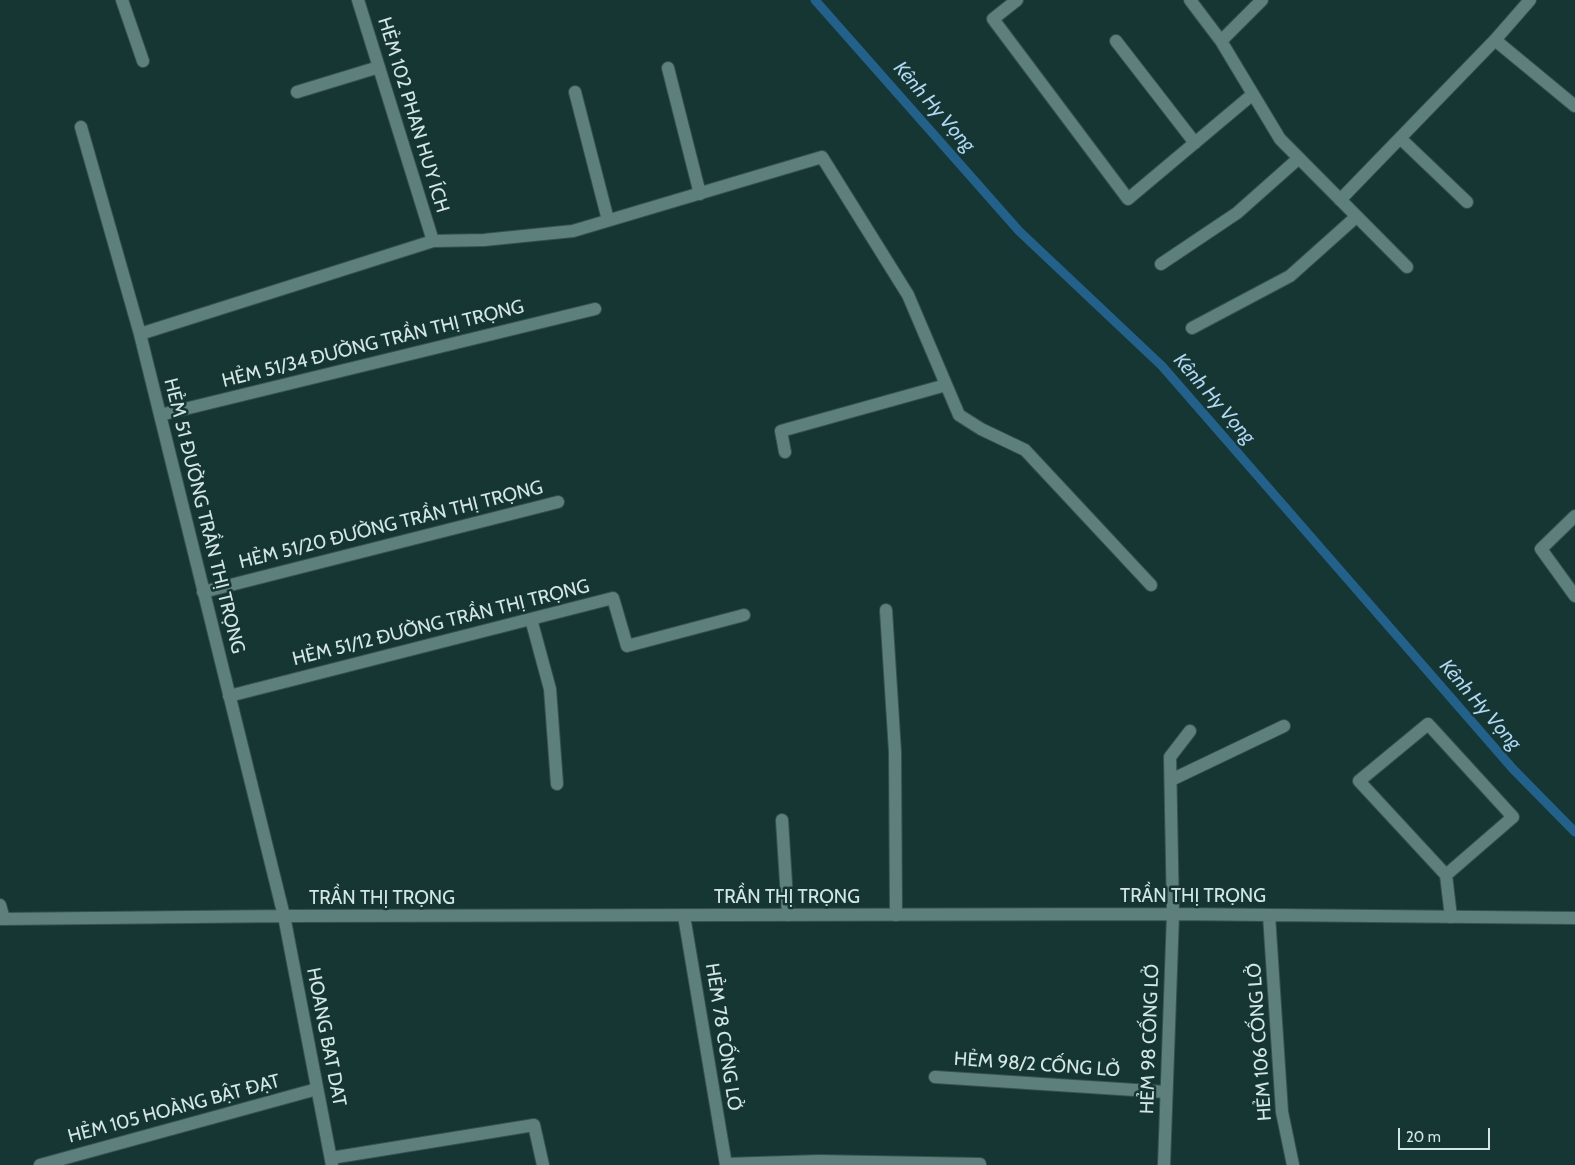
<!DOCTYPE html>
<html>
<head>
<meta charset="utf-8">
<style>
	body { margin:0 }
	#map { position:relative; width:1575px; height:1165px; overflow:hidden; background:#153633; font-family:Cabin,sans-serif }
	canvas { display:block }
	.scale { position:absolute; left:1398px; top:1128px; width:92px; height:22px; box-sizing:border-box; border:2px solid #d4e6e4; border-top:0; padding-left:6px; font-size:15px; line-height:18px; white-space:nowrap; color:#d4e6e4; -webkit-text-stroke:4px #153633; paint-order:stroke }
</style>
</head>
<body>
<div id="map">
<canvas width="1575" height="1165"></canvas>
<div class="scale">20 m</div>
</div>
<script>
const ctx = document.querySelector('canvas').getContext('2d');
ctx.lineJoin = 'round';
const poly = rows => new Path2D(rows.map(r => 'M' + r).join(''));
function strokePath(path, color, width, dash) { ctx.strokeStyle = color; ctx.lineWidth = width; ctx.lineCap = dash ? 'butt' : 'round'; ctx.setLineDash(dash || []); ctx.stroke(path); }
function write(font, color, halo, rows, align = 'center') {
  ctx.font = font + ' Cabin,sans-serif'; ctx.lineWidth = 5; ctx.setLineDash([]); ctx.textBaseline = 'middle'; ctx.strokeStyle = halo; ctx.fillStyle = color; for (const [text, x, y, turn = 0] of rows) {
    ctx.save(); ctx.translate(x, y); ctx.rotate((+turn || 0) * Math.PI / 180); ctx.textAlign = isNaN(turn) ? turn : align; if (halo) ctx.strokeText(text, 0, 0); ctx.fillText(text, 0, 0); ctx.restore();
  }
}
strokePath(poly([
	[815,0,1019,231,1162,366,1513,769,1575,832]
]), '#23618b', 9);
const lane = poly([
	[122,0,143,61],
	[1017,0,993,19,1128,199,1253,94],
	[1190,0,1221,41,1280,139,1407,267],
	[1495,40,1575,106],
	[1116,41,1195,143],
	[1221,41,1262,0],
	[668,68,700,194],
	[575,92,608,220],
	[81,127,140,334,284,916],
	[1400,138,1467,202],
	[1340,200,1495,40,1530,0],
	[1161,264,1237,213,1299,158],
	[1192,328,1290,276,1356,217],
	[140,334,433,241,484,240,573,231,822,157,908,295,959,415,981,429,1025,450,1151,585],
	[160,415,595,309],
	[785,452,781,431,946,385],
	[203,592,558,502],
	[886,610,895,752,896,915],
	[531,619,550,689,557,784],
	[229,696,613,598,627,646,744,615],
	[1171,780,1284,726],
	[782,820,788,915],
	[1446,875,1359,781,1428,724,1513,817,1446,875,1451,917],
	[0,905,4,919],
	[1173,914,1170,757,1190,731],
	[684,916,726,1165],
	[935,1077,1166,1092],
	[331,1158,534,1125,543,1165],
	[40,1165,317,1089]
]);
const street = poly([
	[358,0,433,241],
	[297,92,379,67],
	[1575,516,1541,549,1575,596],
	[1269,915,1282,1112,1293,1165],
	[284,916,332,1165],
	[0,919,284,916,1173,914,1575,918],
	[726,1164,819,1161,980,1164],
	[1164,1165,1173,914]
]);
strokePath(lane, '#37514f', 14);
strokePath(street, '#37514f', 14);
strokePath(lane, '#5e807c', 12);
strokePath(street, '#5e807c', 12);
write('19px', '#d4e6e4', '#153633', [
	["HẺM 102 PHAN HUY ÍCH",413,115,73],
	["HẺM 51/34 ĐƯỜNG TRẦN THỊ TRỌNG",373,344,-14],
	["HẺM 51 ĐƯỜNG TRẦN THỊ TRỌNG",204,516,76],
	["HẺM 51/20 ĐƯỜNG TRẦN THỊ TRỌNG",391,525,-14],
	["HẺM 51/12 ĐƯỜNG TRẦN THỊ TRỌNG",441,623,-14],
	["TRẦN THỊ TRỌNG",1193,896],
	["TRẦN THỊ TRỌNG",787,897],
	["TRẦN THỊ TRỌNG",382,898],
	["HOANG BAT DAT",326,1037,79],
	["HẺM 78 CỐNG LỞ",723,1037,81],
	["HẺM 98 CỐNG LỞ",1150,1039,-88],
	["HẺM 106 CỐNG LỞ",1260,1042,-94],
	["HẺM 98/2 CỐNG LỞ",1037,1065,4],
	["HẺM 105 HOÀNG BẬT ĐẠT",174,1109,-15]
]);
write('italic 20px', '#b1d7f5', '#153633', [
	["Kênh Hy Vọng",934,107,49],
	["Kênh Hy Vọng",1214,399,49],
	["Kênh Hy Vọng",1480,705,49]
]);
</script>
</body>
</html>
